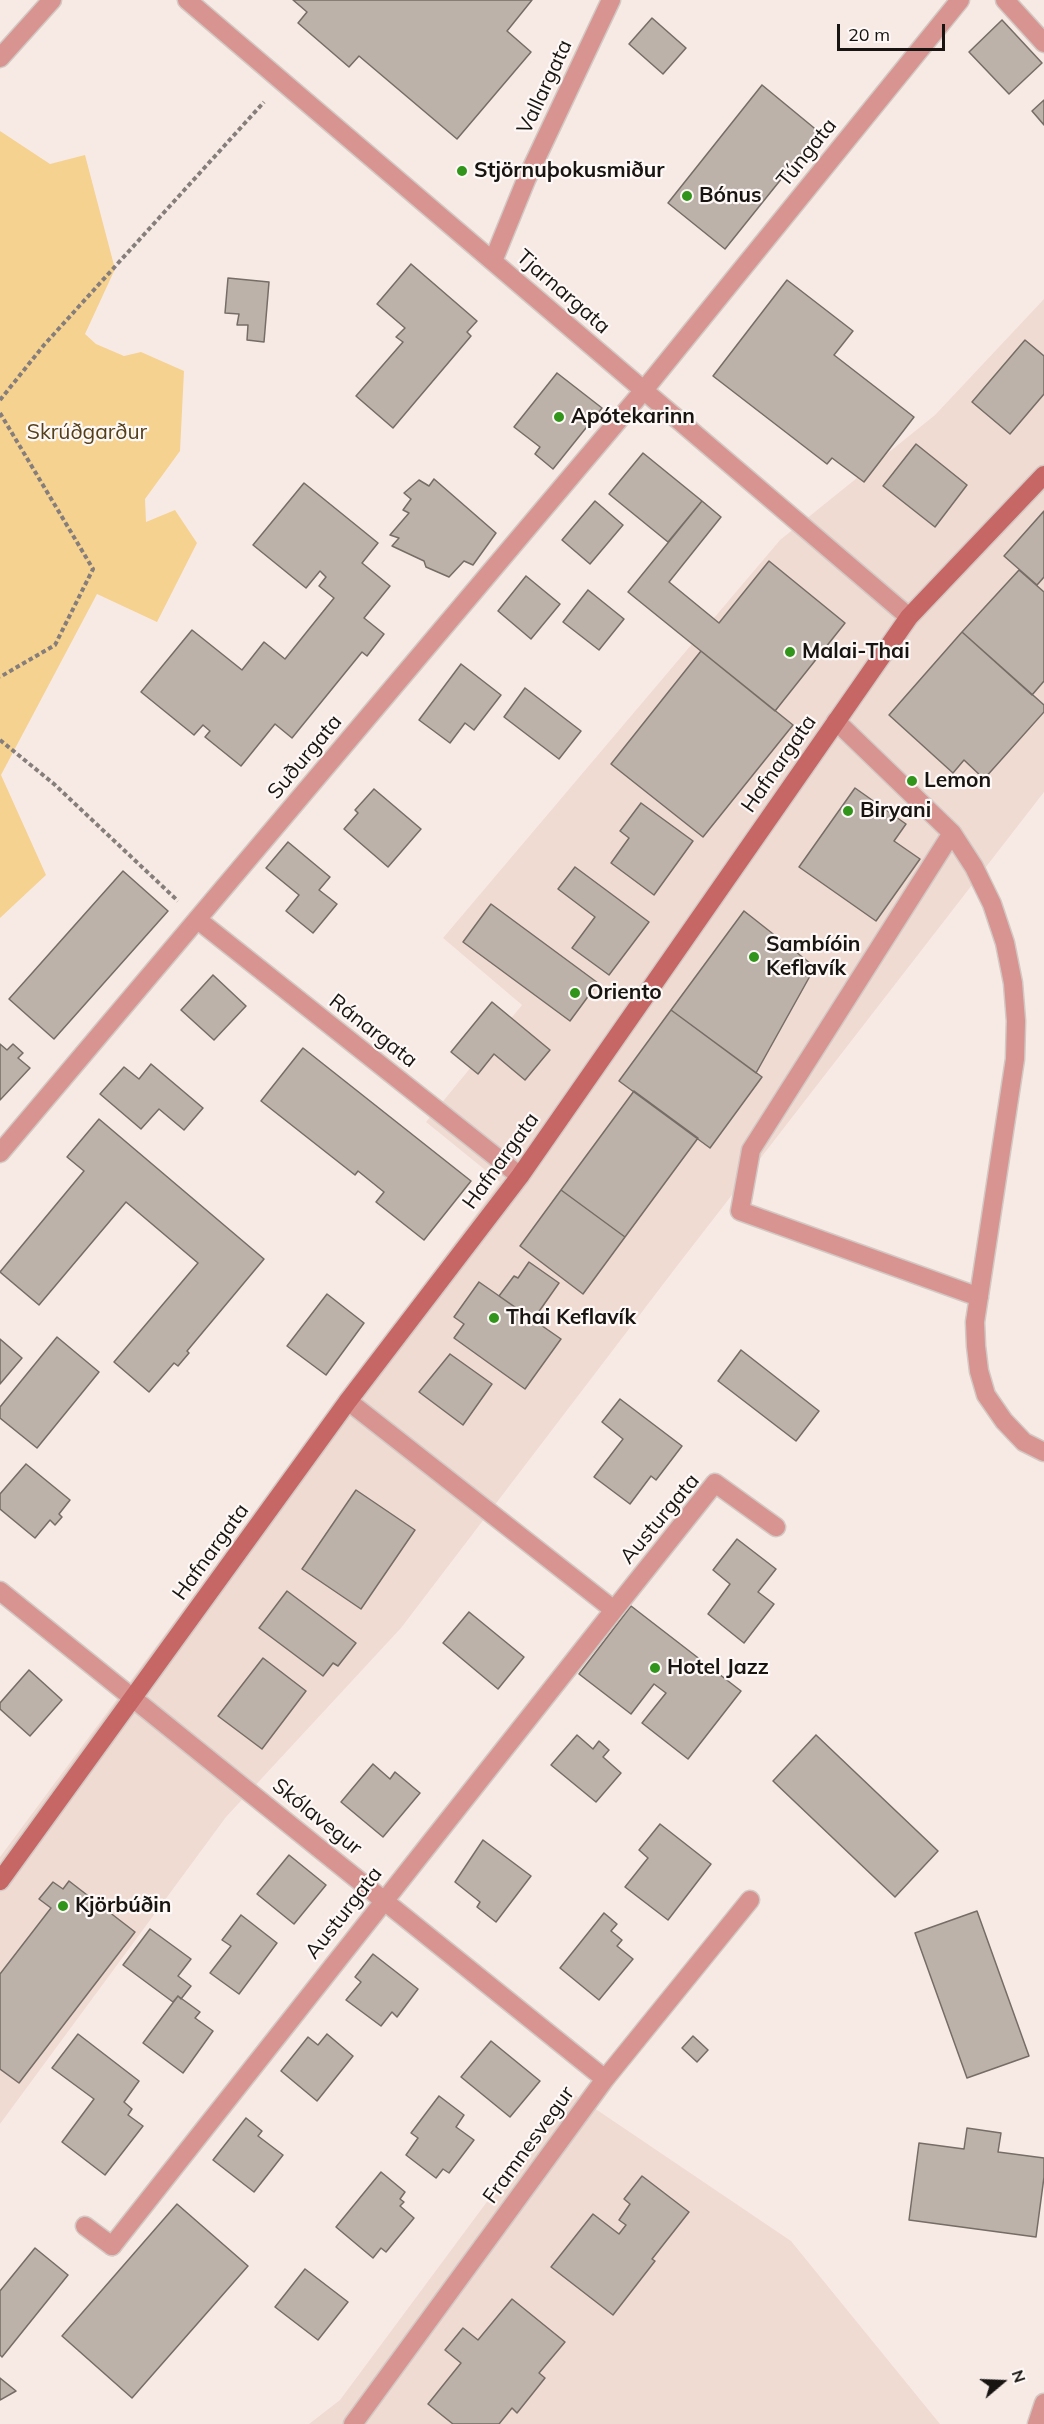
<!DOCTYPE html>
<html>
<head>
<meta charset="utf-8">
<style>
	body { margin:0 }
	#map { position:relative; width:1044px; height:2424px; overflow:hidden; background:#f7eae5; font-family:Mulish,sans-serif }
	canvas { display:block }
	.north { position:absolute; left:972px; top:2352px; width:60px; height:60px; -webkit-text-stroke:4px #fef9f7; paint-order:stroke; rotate:71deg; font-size:16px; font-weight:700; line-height:24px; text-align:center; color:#181412 }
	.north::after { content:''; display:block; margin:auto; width:21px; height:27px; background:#181412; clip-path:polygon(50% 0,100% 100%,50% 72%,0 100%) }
	.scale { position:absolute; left:837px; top:24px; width:108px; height:27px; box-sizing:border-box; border:3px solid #181412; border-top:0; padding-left:8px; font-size:18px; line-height:21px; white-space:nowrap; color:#181412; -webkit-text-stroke:4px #fef9f7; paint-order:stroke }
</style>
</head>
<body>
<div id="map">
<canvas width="1044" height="2424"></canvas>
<div class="north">N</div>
<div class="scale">20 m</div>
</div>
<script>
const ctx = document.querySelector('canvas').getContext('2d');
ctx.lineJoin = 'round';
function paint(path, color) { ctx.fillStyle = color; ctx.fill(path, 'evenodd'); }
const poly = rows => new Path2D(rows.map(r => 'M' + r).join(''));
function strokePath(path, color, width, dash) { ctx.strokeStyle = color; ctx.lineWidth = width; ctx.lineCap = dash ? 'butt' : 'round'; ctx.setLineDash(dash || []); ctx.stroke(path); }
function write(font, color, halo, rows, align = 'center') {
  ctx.font = font + ' Mulish,sans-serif'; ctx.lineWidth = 4.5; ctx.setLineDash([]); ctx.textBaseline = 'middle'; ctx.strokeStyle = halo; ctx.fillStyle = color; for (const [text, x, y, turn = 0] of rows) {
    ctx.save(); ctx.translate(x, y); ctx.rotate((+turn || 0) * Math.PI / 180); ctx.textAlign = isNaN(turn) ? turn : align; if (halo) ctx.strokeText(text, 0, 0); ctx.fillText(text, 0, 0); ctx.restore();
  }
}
paint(poly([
	[1044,299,1044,792,677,1266,401,1628,226,1817,0,2124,0,1857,500,1182,426,1122,522,1005,443,938,780,540,935,415],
	[569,2091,791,2241,940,2424,309,2424,340,2400]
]), '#f0dbd3');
paint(poly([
	[0,131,50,164,85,155,115,269,85,334,96,344,124,356,141,352,184,371,180,451,145,499,146,522,175,510,197,543,157,622,97,594,1,775,46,875,0,918]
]), '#f6d291');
const building = poly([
	[293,0,532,0,507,31,531,52,457,139,359,56,349,67,298,23,307,12,293,0],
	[652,18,686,48,663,74,629,44,652,18],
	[1002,20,1042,63,1009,94,969,52,1002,20],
	[762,85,819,132,725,249,668,203,762,85],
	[1044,100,1044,125,1032,111,1044,100],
	[411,264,477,321,467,332,471,336,393,428,356,396,403,342,396,337,405,328,377,304,411,264],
	[228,278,269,282,264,342,247,340,248,325,237,325,239,314,225,313,228,278],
	[787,280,853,331,834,355,914,417,864,482,832,458,827,464,713,376,787,280],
	[1025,340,1044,356,1044,394,1010,434,972,402,1025,340],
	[557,373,602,408,553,469,535,454,540,447,514,427,557,373],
	[916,444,967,485,935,527,883,486,916,444],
	[643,453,702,501,668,542,609,494,643,453],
	[434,479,496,533,473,565,464,561,449,577,426,567,424,561,392,546,399,538,390,535,409,513,403,510,411,499,404,493,419,480,429,486,434,479],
	[304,483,378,543,362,563,390,586,364,618,384,634,367,656,362,652,292,738,275,724,241,766,205,737,210,731,203,725,194,735,141,692,192,630,242,670,264,642,285,659,334,598,319,586,326,577,320,571,306,588,253,545,304,483],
	[595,501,623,525,590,564,562,540,595,501],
	[702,501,721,517,669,582,719,623,769,561,845,623,775,711,628,592,702,501],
	[1044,511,1044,577,1037,585,1004,556,1044,511],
	[1019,570,1044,592,1044,681,1032,695,962,632,1019,570],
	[526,576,560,604,531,639,498,611,526,576],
	[588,590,624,619,599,650,563,622,588,590],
	[962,632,1044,705,1044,712,984,779,964,760,953,773,889,715,962,632],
	[701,651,793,725,703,837,611,764,701,651],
	[461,664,501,695,474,730,465,723,450,743,419,720,461,664],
	[525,688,581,731,559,759,504,717,525,688],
	[855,788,906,824,894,841,920,859,876,921,799,867,855,788],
	[374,789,421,829,388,867,344,829,358,813,355,810,374,789],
	[641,803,693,841,654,895,611,863,629,838,620,831,641,803],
	[288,842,330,877,319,890,337,904,313,933,286,911,299,895,266,868,288,842],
	[575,867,649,922,609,975,572,948,595,917,558,889,575,867],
	[123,871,168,911,54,1039,9,999,123,871],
	[491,904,598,983,570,1021,463,942,491,904],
	[744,911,815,967,756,1073,671,1010,744,911],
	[213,975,246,1006,214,1040,181,1010,213,975],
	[492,1002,550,1050,525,1080,494,1054,478,1074,451,1052,492,1002],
	[671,1010,762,1077,710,1148,619,1081,671,1010],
	[0,1044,7,1050,13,1044,23,1053,18,1058,30,1068,0,1100,0,1044],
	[303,1048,471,1181,424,1240,376,1202,384,1192,358,1171,355,1175,261,1101,303,1048],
	[151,1064,203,1108,184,1130,159,1109,141,1129,100,1094,124,1067,139,1079,151,1064],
	[634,1091,698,1138,625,1237,561,1190,634,1091],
	[99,1119,264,1259,187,1351,189,1353,178,1366,174,1363,149,1392,114,1362,198,1263,126,1202,39,1305,0,1272,84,1171,67,1157,99,1119],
	[561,1190,625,1237,583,1294,520,1246,561,1190],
	[529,1262,559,1283,533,1320,499,1296,514,1276,518,1278,529,1262],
	[479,1282,561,1339,525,1389,454,1338,464,1324,454,1317,479,1282],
	[327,1294,364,1323,326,1375,287,1346,327,1294],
	[57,1337,99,1372,37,1448,0,1418,0,1407,57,1337],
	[0,1339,22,1358,0,1384,0,1339],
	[741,1350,819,1411,796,1441,718,1381,741,1350],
	[450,1354,492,1384,463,1425,419,1392,450,1354],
	[620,1399,682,1446,656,1480,651,1476,630,1504,594,1477,623,1439,602,1422,620,1399],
	[26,1464,70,1500,59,1514,62,1517,55,1525,50,1520,35,1538,0,1509,0,1494,26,1464],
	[356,1490,415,1530,361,1609,302,1569,356,1490],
	[737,1539,776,1569,758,1592,774,1604,744,1643,708,1614,730,1584,713,1570,737,1539],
	[287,1591,356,1643,338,1666,333,1663,323,1676,259,1628,287,1591],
	[631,1606,741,1691,688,1759,642,1723,666,1693,654,1684,631,1714,579,1674,631,1606],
	[469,1612,524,1657,498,1689,443,1643,469,1612],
	[263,1658,306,1691,262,1749,218,1716,263,1658],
	[29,1670,62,1700,30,1736,0,1709,0,1703,29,1670],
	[577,1735,593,1749,599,1741,609,1750,603,1757,621,1773,596,1802,551,1765,577,1735],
	[816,1735,938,1851,895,1897,773,1781,816,1735],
	[373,1764,390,1779,395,1772,420,1793,383,1837,341,1802,373,1764],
	[660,1824,711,1864,668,1920,625,1887,648,1858,639,1850,660,1824],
	[483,1840,531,1876,496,1922,477,1907,480,1902,455,1882,483,1840],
	[289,1855,326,1885,294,1924,257,1894,289,1855],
	[69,1881,135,1932,19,2083,0,2069,0,1974,51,1908,39,1899,53,1882,63,1889,69,1881],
	[977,1911,1029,2056,967,2078,915,1933,977,1911],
	[604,1913,617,1924,611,1931,622,1940,617,1946,633,1959,599,2000,560,1968,604,1913],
	[241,1915,277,1943,239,1994,210,1973,231,1946,222,1940,241,1915],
	[150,1929,191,1959,178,1976,191,1986,181,1999,178,1996,173,2002,123,1965,150,1929],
	[373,1954,418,1989,397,2017,392,2012,381,2026,346,2000,361,1982,355,1977,373,1954],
	[178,1996,200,2012,195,2018,213,2031,183,2073,143,2043,178,1996],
	[78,2034,139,2081,124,2102,132,2109,128,2115,143,2126,105,2175,62,2142,94,2099,52,2068,78,2034],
	[327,2034,353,2056,317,2101,281,2071,308,2037,318,2045,327,2034],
	[693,2036,708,2050,697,2062,682,2048,693,2036],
	[491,2041,540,2081,510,2117,461,2077,491,2041],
	[439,2096,464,2115,456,2127,474,2140,449,2173,443,2169,436,2178,406,2155,418,2138,411,2133,439,2096],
	[246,2118,262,2131,258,2136,283,2155,254,2192,213,2160,246,2118],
	[967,2128,1001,2133,998,2152,1044,2158,1044,2177,1036,2237,909,2220,919,2143,964,2149,967,2128],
	[381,2172,405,2192,400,2199,404,2202,400,2206,414,2218,386,2252,381,2248,373,2258,336,2227,381,2172],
	[642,2176,689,2212,652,2259,655,2261,613,2315,551,2267,593,2214,619,2234,626,2225,619,2220,630,2204,624,2199,642,2176],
	[177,2204,248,2266,132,2398,62,2336,177,2204],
	[35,2248,68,2275,2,2357,0,2355,0,2291,35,2248],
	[305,2269,348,2302,318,2340,275,2307,305,2269],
	[512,2299,565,2342,539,2373,545,2378,517,2413,512,2408,499,2424,453,2424,428,2404,461,2363,445,2350,463,2328,478,2340,512,2299],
	[0,2378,16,2391,0,2400,0,2378]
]);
paint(building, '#bcb2aa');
strokePath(building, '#766d66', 1.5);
const lane = poly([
	[836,721,952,833,974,867,992,904,1005,943,1013,983,1016,1021,1015,1059,975,1322,976,1346,979,1371,986,1395,1004,1421,1024,1442,1044,1452],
	[952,833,751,1150,740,1211,979,1297],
	[85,2226,112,2246]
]);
const street = poly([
	[187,0,909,617],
	[1005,0,1044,43],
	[0,58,52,0],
	[493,261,526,180,611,0],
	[198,920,520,1176],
	[0,1153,644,390,960,0],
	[0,1591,605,2079],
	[614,1610,715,1483,776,1527],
	[112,2246,614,1610,348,1401],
	[353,2424,605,2079,750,1900],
	[1037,2424,1044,2403]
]);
const secondary = poly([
	[0,1881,348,1401,520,1176,909,617,1044,475]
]);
strokePath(lane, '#d3c8c3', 21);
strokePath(street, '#d3c8c3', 21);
strokePath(secondary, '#d3c8c3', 21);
strokePath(poly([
	[0,400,44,345,264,102],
	[0,413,93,569,55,645,0,677],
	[0,740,54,784,178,901]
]), '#867e7a', 4, [4.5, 3]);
strokePath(lane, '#d79491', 18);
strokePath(street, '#d79491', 18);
strokePath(secondary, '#c66665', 18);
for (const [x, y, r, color] of [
	[462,171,6,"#30951a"],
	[687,196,6,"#30951a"],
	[559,417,6,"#30951a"],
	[790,652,6,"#30951a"],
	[912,781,6,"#30951a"],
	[848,811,6,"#30951a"],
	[754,957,6,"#30951a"],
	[575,993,6,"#30951a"],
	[494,1318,6,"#30951a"],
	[655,1668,6,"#30951a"],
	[63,1906,6,"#30951a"]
]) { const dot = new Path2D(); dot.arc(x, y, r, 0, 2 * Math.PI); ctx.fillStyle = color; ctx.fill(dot); strokePath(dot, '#fef9f7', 2); }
write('21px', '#181412', '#fef9f7', [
	["Vallargata",545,87,-65],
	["Túngata",807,153,-51],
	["Tjarnargata",563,292,41],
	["Suðurgata",305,757,-50],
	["Hafnargata",779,764,-55],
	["Ránargata",373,1031,38],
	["Hafnargata",501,1161,-54],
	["Austurgata",660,1519,-50],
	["Hafnargata",211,1552,-54],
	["Skólavegur",317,1817,39],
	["Austurgata",344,1913,-52],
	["Framnesvegur",529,2145,-54]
]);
write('bold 21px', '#181412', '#fef9f7', [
	["Stjörnuþokusmiður",474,171],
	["Bónus",699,196],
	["Apótekarinn",571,417],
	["Malai-Thai",802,652],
	["Lemon",924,781],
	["Biryani",860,811],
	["Sambíóin",766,945],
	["Keflavík",766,969],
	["Oriento",587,993],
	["Thai Keflavík",506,1318],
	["Hotel Jazz",667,1668],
	["Kjörbúðin",75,1906]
], 'left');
write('21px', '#533f19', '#fef9f7', [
	["Skrúðgarður",87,433]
]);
</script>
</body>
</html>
